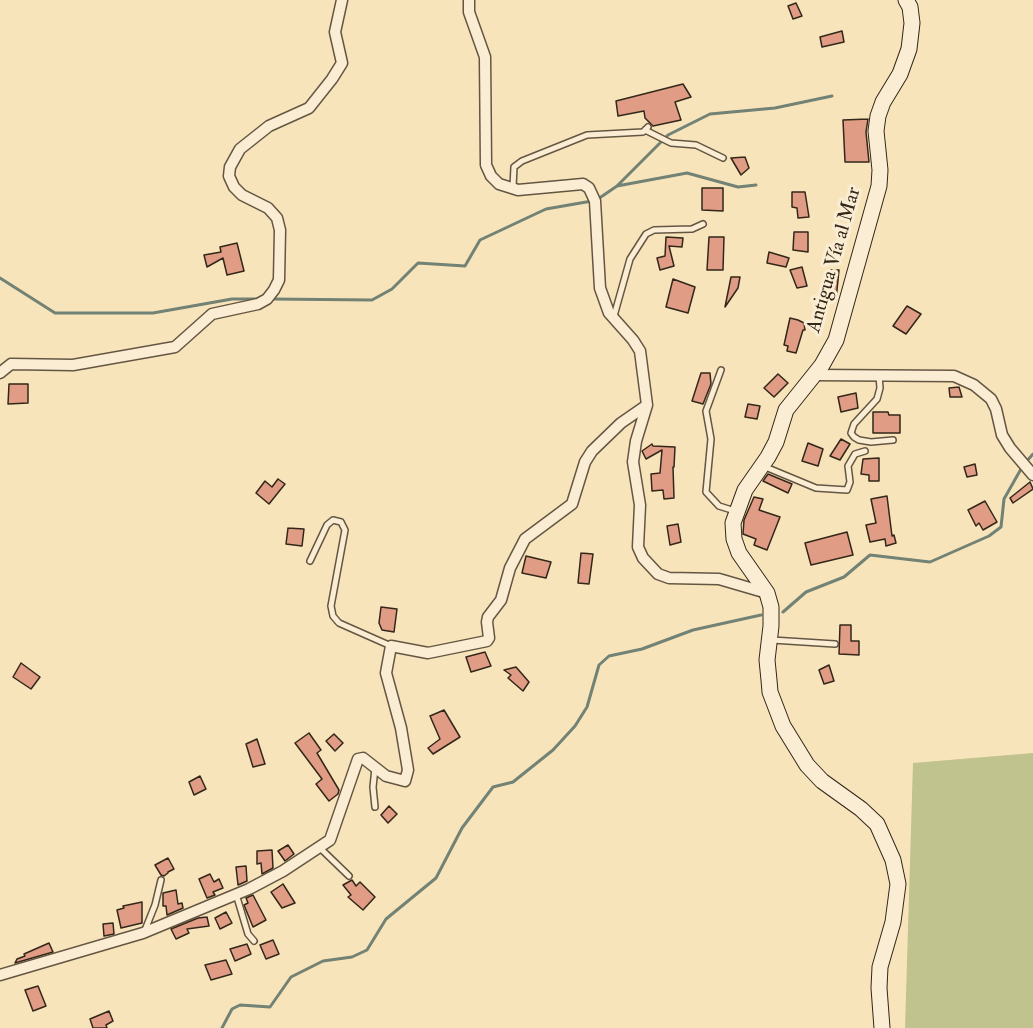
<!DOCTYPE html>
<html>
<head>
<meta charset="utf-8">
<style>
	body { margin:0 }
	canvas { display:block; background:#f8e4bb }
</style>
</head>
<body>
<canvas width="1033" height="1028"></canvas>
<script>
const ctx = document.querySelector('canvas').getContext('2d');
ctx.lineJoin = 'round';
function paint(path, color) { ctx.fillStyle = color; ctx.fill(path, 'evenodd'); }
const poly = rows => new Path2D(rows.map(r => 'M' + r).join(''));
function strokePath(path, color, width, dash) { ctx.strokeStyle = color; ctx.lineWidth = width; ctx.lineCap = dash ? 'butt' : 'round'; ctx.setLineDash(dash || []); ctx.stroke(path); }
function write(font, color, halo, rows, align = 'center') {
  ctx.font = font + ' "IM FELL Double Pica",serif'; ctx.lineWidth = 6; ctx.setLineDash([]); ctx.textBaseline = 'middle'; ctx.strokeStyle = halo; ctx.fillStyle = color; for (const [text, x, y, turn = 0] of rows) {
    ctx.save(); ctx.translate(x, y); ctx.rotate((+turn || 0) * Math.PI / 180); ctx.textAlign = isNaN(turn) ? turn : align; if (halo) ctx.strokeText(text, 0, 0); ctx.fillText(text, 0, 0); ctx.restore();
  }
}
paint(poly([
	[1033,753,1033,1028,905,1028,913,763]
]), '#c0c38d');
strokePath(poly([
	[617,186,687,173,738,187,756,185],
	[598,199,617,186,668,135,710,114,775,108,832,96],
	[0,278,55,313,153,313,232,299,259,299],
	[272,299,372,300,392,289,418,263,465,266,480,240,546,209,592,201],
	[1026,462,1033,454],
	[783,612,806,592,844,577,870,555,930,562,989,536,1001,527,1004,499,1021,469],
	[222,1028,232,1009,240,1005,270,1007,291,977,323,961,352,957,367,950,386,919,436,878,462,828,493,787,513,782,553,750,575,726,587,707,599,665,609,656,642,649,693,630,761,615]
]), '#728274', 3);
const building = poly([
	[796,3,802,16,793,19,788,6,796,3],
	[842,31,844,42,822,47,820,37,842,31],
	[683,84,691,97,675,102,681,120,653,126,645,118,644,111,618,116,616,101,683,84],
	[868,119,866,132,869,162,845,162,843,120,868,119],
	[745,157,749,168,741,175,731,158,745,157],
	[702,188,723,188,723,211,702,210,702,188],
	[792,192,805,192,809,217,798,218,797,208,792,207,792,192],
	[794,232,808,232,808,252,793,250,794,232],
	[666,237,683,238,682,247,669,246,674,266,660,270,657,258,665,256,666,237],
	[709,237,724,237,723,270,707,270,709,237],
	[237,243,244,271,227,275,223,258,207,267,204,255,221,252,220,247,237,243],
	[769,252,789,258,786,267,767,263,769,252],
	[802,267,807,286,797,288,790,270,802,267],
	[831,270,839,270,836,300,829,299,831,270],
	[731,277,740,277,738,288,725,307,731,277],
	[673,279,695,287,688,313,666,307,673,279],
	[907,306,921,314,906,334,893,326,907,306],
	[790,318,798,320,804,323,805,330,803,330,796,353,787,351,788,346,784,345,790,318],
	[701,373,710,373,711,384,703,404,692,401,701,373],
	[778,374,788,383,774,397,764,388,778,374],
	[9,384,28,384,28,403,8,404,9,384],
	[959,387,962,397,950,397,949,388,959,387],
	[856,393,858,408,841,412,838,397,856,393],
	[748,404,760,406,757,419,745,417,748,404],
	[873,412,888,412,889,415,900,415,900,433,873,433,873,412],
	[841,439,850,444,840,460,830,456,841,439],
	[808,443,823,449,818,466,802,461,808,443],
	[652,444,653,446,675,447,674,467,673,467,674,498,664,499,663,490,652,491,651,474,660,473,662,450,646,459,642,451,652,444],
	[879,458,879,481,869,481,869,475,861,474,863,459,879,458],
	[975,464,977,475,967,477,964,467,975,464],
	[768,474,792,484,788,493,763,481,768,474],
	[278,479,285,484,269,504,256,493,265,481,272,487,278,479],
	[1030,482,1033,489,1013,503,1010,498,1030,482],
	[887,496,892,536,894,535,896,543,886,546,885,539,870,542,866,525,876,523,871,499,887,496],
	[754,497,763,499,759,510,780,517,767,550,754,545,756,539,743,534,744,520,754,497],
	[985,501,997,522,983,530,979,523,976,526,968,510,985,501],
	[678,524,681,542,670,545,667,526,678,524],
	[288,528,304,529,302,546,286,544,288,528],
	[847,532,853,555,811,565,805,543,847,532],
	[581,553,593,554,589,584,578,583,581,553],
	[526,556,551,562,546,578,522,573,526,556],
	[381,607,397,609,394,632,382,630,379,623,381,607],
	[840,625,851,625,851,641,859,641,859,655,839,654,840,625],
	[485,652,491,666,471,672,466,657,485,652],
	[21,663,40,677,31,689,13,677,21,663],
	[829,665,834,681,824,684,819,670,829,665],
	[516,667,529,682,523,691,508,678,511,675,504,670,516,667],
	[444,710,460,737,433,754,428,748,440,739,430,716,444,710],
	[309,733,321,750,317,753,339,790,338,794,329,801,316,784,322,779,295,743,309,733],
	[334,734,343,743,335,751,326,741,334,734],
	[257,739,265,764,253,767,246,744,257,739],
	[200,776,206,789,194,795,189,782,200,776],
	[389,806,397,814,388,823,381,815,389,806],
	[288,845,294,854,285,861,278,851,288,845],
	[272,850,273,868,262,874,261,863,257,864,257,851,272,850],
	[168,858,174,869,168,872,168,873,164,876,161,875,155,865,168,858],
	[246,866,247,881,238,885,236,867,246,866],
	[210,874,214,882,219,879,223,888,213,892,215,895,207,898,199,879,210,874],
	[352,880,356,886,360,882,375,897,363,910,348,897,351,895,343,885,352,880],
	[283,884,295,903,282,908,271,892,283,884],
	[176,890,178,904,182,903,183,908,167,915,166,906,163,906,163,893,176,890],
	[253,895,266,920,253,927,244,905,248,903,246,898,253,895],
	[142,902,142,923,121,928,117,910,124,908,123,906,142,902],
	[226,912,232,923,220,929,215,918,226,912],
	[207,917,209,926,187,929,189,933,176,939,171,929,198,918,207,917],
	[113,923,114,934,104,936,103,924,113,923],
	[273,940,279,954,266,959,260,945,273,940],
	[49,943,53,952,15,963,17,959,25,956,24,954,49,943],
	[247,944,251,954,235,961,230,949,247,944],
	[226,960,232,974,211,980,205,965,226,960],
	[38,986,46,1006,33,1011,25,990,38,986],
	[109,1011,113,1021,106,1025,107,1028,93,1028,90,1019,109,1011]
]);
paint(building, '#e09c84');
strokePath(building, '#322719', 1.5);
const lane = poly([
	[645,130,671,143,696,145,723,158],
	[513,187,514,167,522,161,587,135,643,132,648,127],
	[614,316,630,259,646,234,654,230,692,229,703,224],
	[721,370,706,411,711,439,706,492,719,506,735,511],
	[879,376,880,388,877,399,854,424,851,433,854,437,859,440,871,442,893,440],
	[763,466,816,488,847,490,850,482,848,466,855,454,865,451],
	[310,561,327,525,333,520,341,522,345,530,331,606,333,616,339,623,391,646],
	[772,640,835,644],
	[375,768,373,787,375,807],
	[320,848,349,876],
	[236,894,248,934,254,941],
	[145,930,155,905,161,880]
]);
const street = poly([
	[469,0,469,12,485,57,486,165,491,176,499,184,518,190,583,184,589,188,595,201,600,288,609,313,633,340,640,351,647,405,636,441,633,462,640,505,638,547,643,558,658,574,669,578,719,579,767,593],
	[0,373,11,364,73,365,175,347,212,314,258,304,267,299,274,290,279,280,280,230,277,218,268,208,242,195,234,187,229,176,230,167,240,149,269,126,309,108,332,79,342,63,335,32,342,0],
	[814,375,954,376,974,385,991,399,996,409,1002,435,1010,448,1033,475],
	[0,975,143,933,249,889,283,871,330,840,358,759,363,758,386,776,405,781,408,770,401,728,386,673,391,646,428,653,487,641,489,638,487,622,488,617,501,600,510,568,525,539,572,504,585,462,592,451,621,423,647,405]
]);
const secondary = poly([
	[882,1028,879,988,880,967,893,922,898,884,893,860,877,824,861,809,822,781,807,765,783,726,770,692,769,680,767,660,771,626,771,607,767,593,739,553,734,539,733,523,745,490,768,457,776,442,786,410,822,365,836,340,879,186,880,170,876,131,878,116,883,102,900,74,909,49,912,23,910,7,906,0]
]);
strokePath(lane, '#645642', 8);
strokePath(street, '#645642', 13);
strokePath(secondary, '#322719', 17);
strokePath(lane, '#faedd3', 5);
strokePath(street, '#faedd3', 10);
strokePath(secondary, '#faedd3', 15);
write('20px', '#322719', '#faedd3', [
	["Antigua Vía al Mar",835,260,-74]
]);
</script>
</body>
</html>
